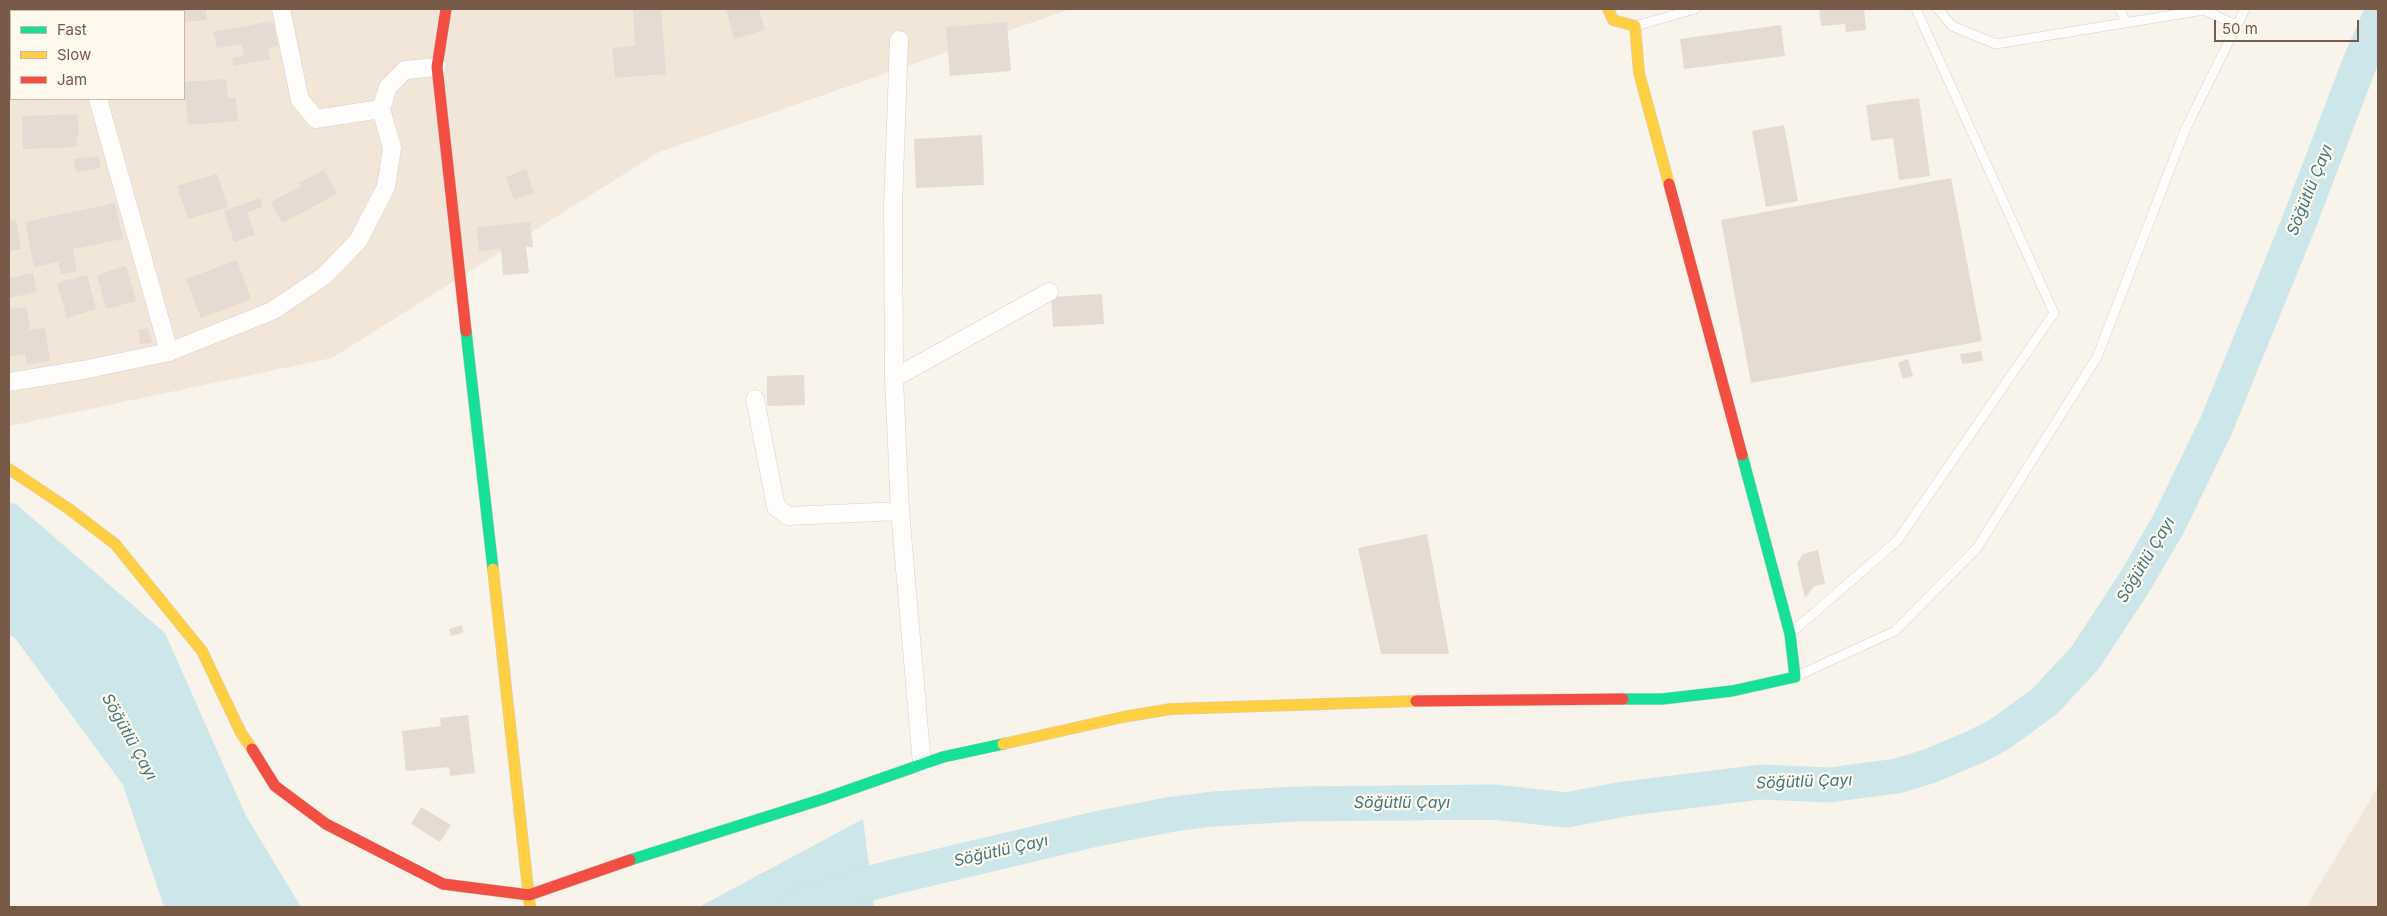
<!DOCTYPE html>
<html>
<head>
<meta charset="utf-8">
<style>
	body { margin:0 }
	#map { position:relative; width:2387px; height:916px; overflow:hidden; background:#f8f3eb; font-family:Inter,sans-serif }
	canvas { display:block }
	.frame { position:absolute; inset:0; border:10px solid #785a49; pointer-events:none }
	.legend { position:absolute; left:10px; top:10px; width:175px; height:90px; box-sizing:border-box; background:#fff8ed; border:1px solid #c9b9ab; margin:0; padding:6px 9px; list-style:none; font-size:15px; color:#785a49 }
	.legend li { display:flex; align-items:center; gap:10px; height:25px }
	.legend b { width:25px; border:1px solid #c9b9ab }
	.scale { position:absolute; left:2214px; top:20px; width:145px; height:22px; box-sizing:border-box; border:2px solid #785a49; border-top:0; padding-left:6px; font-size:15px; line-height:18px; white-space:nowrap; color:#785a49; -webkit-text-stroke:4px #fff8ed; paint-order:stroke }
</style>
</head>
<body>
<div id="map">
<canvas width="2387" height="916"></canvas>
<div class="frame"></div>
<ul class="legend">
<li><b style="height:6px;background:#16e098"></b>Fast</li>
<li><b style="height:6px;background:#ffcf43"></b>Slow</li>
<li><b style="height:6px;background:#f24e42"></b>Jam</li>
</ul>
<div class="scale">50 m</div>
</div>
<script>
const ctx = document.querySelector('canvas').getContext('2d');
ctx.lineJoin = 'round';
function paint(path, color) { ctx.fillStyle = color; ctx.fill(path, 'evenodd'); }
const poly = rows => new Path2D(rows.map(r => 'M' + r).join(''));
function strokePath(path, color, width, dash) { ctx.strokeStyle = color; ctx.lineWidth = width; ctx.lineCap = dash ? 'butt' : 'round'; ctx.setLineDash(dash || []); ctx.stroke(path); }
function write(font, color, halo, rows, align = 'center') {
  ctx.font = font + ' Inter,sans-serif'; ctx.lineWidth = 4.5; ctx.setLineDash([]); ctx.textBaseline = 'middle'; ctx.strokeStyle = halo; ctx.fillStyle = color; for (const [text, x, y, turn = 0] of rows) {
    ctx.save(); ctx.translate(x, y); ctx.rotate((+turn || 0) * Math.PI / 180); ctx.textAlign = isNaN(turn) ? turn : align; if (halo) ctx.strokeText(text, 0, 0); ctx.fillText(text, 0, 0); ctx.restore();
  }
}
paint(poly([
	[9,9,1071,9,659,152,332,358,9,426],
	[11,11,184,11,184,99,11,99],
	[2378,787,2378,907,2306,907]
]), '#f1e6d8');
paint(poly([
	[9,503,16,504,165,633,246,816,301,907,164,907,123,785,15,638,9,634],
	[863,819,874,906,871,907,699,907]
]), '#cce6e9');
strokePath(poly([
	[796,907,863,885,894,877,1096,829,1173,814,1213,809,1296,804,1494,802,1566,810,1624,799,1761,782,1829,785,1897,776,1930,766,1977,746,2000,734,2045,701,2085,658,2136,580,2168,525,2216,426,2298,225,2359,65,2378,21]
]), '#cce6e9', 35);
paint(poly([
	[9,9,22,9,22,11,11,11,11,34,9,35],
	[176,9,206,9,207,20,184,22,184,11,176,11],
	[661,9,666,74,615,78,612,48,635,46,633,10],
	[726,9,759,9,765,30,734,39],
	[1819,9,1864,9,1866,30,1846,32,1845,24,1821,26],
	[273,21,278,46,268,48,270,59,234,66,232,58,244,56,242,44,217,48,213,32],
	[1007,22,1011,71,950,76,946,27],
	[1781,25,1785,56,1684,69,1680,39],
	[226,79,228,98,236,98,238,121,188,125,184,82],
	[1919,98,1930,176,1899,180,1893,138,1871,141,1866,105],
	[78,114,79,137,76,137,77,147,23,149,22,116],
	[1784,125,1798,201,1766,207,1752,131],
	[982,135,984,185,916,188,914,139],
	[99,156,101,168,76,172,74,159],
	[526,169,534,193,514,200,506,177],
	[324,170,337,194,282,223,271,202,301,186,299,183],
	[217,174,228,207,188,219,177,186],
	[1951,178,1982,341,1751,383,1721,220],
	[260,198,263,207,247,212,255,235,234,242,224,211],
	[115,203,123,239,73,249,77,271,61,274,58,262,34,267,25,222],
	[16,219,21,249,9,251,9,220],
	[530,222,533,247,526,247,529,273,503,275,501,248,479,251,477,227],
	[237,260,251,299,201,318,186,279],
	[126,266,136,301,106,309,97,275],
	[33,273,37,292,9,298,9,278],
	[87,275,96,309,67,318,57,283],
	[1102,294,1104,324,1053,327,1051,297],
	[27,307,30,330,45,328,50,361,27,364,25,354,9,356,9,309],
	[148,328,152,343,140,344,139,330],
	[1981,351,1983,361,1962,364,1960,354],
	[1908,359,1913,376,1903,379,1898,363],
	[804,375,805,405,767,406,767,376],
	[1427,534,1449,654,1381,654,1358,548],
	[1818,550,1825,584,1814,586,1805,598,1797,563,1803,554],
	[462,625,463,633,451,636,449,629],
	[468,715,475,773,450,776,449,767,406,771,402,731,441,726,440,718],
	[421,807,451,825,440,842,411,824]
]), '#e5dbd2');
const lane = poly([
	[1938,9,1952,26,1996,44,2204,10,2236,25],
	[2120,9,2126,23],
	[1635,26,1695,9],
	[1792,632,1897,541,2054,313,1916,9],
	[1797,676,1895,631,1977,548,2097,357,2185,130,2245,9]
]);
const street = poly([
	[74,9,75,11],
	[281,9,300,100,316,119,381,109],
	[899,40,893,206,894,378,900,511,922,765],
	[98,99,169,352],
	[894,378,1049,292],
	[9,382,83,370,169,352,272,311,324,276,358,241,386,187,392,148,381,109,388,87,405,70,437,67],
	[755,399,776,507,788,516,900,511]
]);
const fast = poly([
	[466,331,493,569],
	[1623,699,1662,699,1732,691,1795,677,1790,634,1742,455],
	[630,860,823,799,943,757,1003,744]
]);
const slow = poly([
	[1608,9,1613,20,1635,26,1639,73,1669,184],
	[9,469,69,509,115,544,202,651,241,733,252,749],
	[493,569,530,907],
	[1003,744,1123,717,1171,709,1416,701]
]);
const jam = poly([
	[446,9,437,67,466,331],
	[1669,184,1742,455],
	[1416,701,1623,699],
	[252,749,275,786,326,824,443,884,529,895,630,860]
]);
strokePath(lane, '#d7d0c9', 10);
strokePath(street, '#d7d0c9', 19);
strokePath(fast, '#d7cfc8', 12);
strokePath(slow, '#d7cfc8', 12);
strokePath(jam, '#d7cfc8', 12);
strokePath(lane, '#fefdfc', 9);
strokePath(street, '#fefdfc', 18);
strokePath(fast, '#16e098', 11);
strokePath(slow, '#ffcf43', 11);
strokePath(jam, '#f24e42', 11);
write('italic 16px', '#3f7984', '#fff8ed', [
	["Söğütlü Çayı",2310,190,-68],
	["Söğütlü Çayı",2146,560,-59],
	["Söğütlü Çayı",129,737,61],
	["Söğütlü Çayı",1804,782,-2],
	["Söğütlü Çayı",1402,803],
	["Söğütlü Çayı",1001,851,-13]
]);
</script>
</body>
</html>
